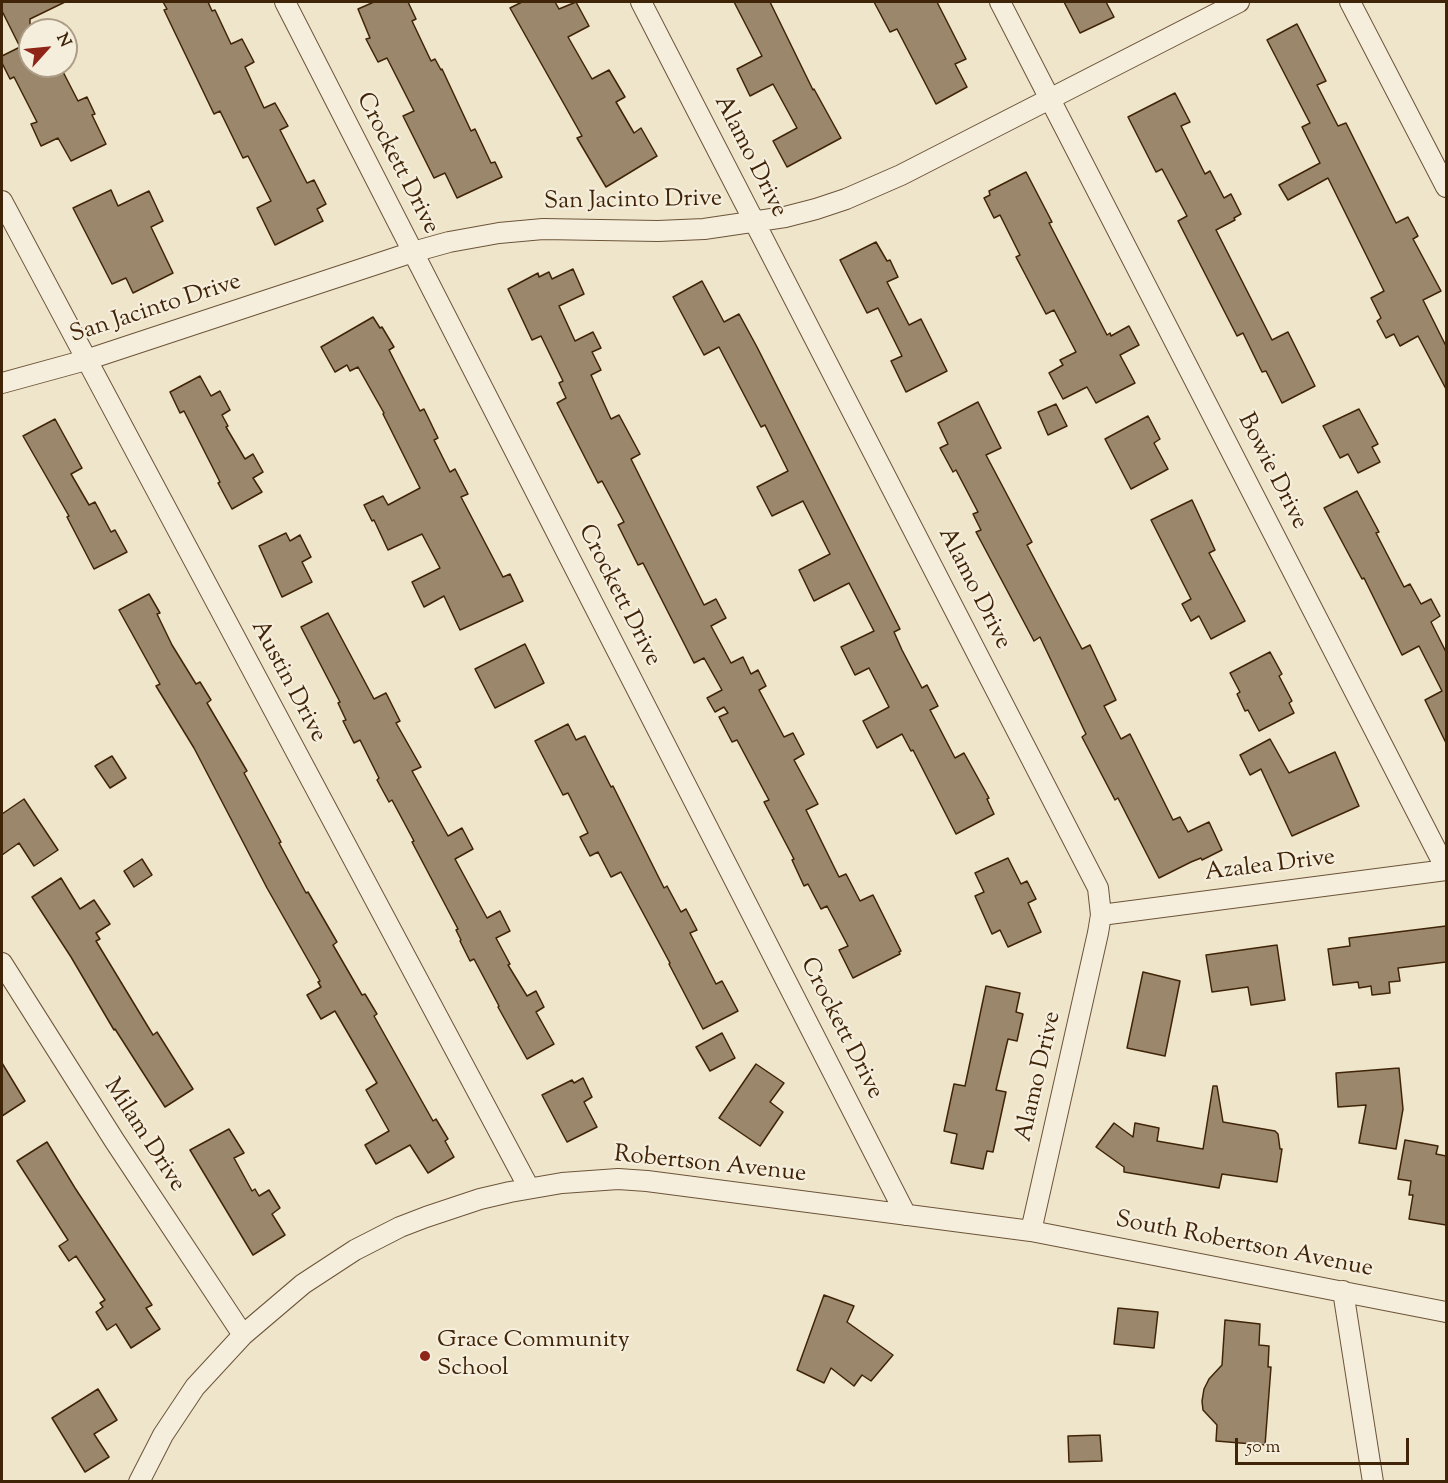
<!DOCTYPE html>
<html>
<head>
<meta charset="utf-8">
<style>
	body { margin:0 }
	#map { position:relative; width:1448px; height:1483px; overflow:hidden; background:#efe5ca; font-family:"Sorts Mill Goudy",serif }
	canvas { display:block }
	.frame { position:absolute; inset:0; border:3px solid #402407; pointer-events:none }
	.north { position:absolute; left:18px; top:18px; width:60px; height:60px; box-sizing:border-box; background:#f5eedd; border:2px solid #ad9d87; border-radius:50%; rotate:63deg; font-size:16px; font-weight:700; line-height:24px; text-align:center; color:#402407 }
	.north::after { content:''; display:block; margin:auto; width:21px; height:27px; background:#8f2418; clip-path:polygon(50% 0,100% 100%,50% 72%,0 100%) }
	.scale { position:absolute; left:1235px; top:1438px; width:174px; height:27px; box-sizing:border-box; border:3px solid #402407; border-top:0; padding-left:8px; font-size:18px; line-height:21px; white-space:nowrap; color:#402407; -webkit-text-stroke:4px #f5eedd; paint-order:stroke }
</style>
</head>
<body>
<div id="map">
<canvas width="1448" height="1483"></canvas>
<div class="frame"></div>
<div class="north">N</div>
<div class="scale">50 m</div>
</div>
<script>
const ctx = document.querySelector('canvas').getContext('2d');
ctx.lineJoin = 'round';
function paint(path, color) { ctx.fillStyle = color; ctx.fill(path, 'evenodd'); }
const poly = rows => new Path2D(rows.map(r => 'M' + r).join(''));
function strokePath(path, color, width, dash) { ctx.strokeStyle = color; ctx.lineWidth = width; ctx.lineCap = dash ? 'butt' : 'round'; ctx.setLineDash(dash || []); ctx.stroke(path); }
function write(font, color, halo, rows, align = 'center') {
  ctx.font = font + ' "Sorts Mill Goudy",serif'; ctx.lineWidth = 4.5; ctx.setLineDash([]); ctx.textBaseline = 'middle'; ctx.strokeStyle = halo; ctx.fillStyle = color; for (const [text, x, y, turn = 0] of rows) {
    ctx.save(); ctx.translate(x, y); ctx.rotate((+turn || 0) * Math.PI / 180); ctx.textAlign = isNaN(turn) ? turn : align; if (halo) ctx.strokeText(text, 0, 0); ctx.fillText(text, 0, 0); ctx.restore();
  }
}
const building = poly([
	[2,2,65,2,30,19,30,66,60,66,78,101,87,97,95,114,92,115,106,144,71,161,58,138,41,146,31,124,37,122,14,77,10,79,2,63,2,56,20,47,2,11,2,2],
	[163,2,208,2,212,11,215,10,231,44,242,39,254,62,245,67,264,108,275,103,288,126,280,130,307,183,314,180,326,204,317,209,323,221,275,245,257,208,271,201,248,156,243,158,220,111,214,114,164,10,167,9,163,2],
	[374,2,408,2,416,19,412,21,431,61,435,59,441,70,442,69,471,131,475,129,491,163,495,162,502,177,457,198,445,173,434,178,403,116,414,111,387,58,378,62,366,39,370,38,358,9,374,2],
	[522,2,555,2,559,9,576,2,589,26,568,37,592,79,609,70,625,97,616,102,634,133,641,128,657,156,606,187,577,138,582,136,510,8,522,2],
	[734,2,770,2,813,90,814,89,841,138,787,167,773,141,797,128,773,84,750,96,737,69,762,56,734,2],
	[874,2,937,2,966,59,955,64,967,87,936,104,897,29,890,32,874,2],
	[1064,2,1106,2,1114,17,1080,33,1064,2],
	[1297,24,1326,81,1317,85,1338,126,1346,123,1396,223,1408,217,1418,236,1413,239,1441,291,1423,300,1446,346,1446,389,1418,336,1400,346,1394,334,1386,338,1377,321,1381,318,1371,298,1384,291,1328,178,1288,200,1279,185,1320,163,1302,127,1310,123,1267,40,1297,24],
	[1175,93,1190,122,1181,126,1205,174,1210,171,1224,198,1231,194,1241,214,1234,218,1235,220,1216,230,1272,340,1288,332,1315,386,1282,403,1266,371,1262,372,1243,333,1237,336,1178,221,1187,216,1162,169,1156,172,1128,117,1175,93],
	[1026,172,1052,222,1049,223,1107,335,1110,333,1111,336,1129,326,1139,345,1120,355,1135,383,1096,403,1087,387,1063,399,1049,373,1063,365,1060,360,1076,352,1054,310,1046,314,1016,257,1020,255,1000,215,994,218,984,198,990,195,989,191,1026,172],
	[111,190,118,206,149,191,163,221,151,227,173,273,133,293,126,278,112,284,73,208,111,190],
	[876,242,887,261,890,260,898,277,887,282,909,325,921,319,947,371,906,392,891,361,902,356,878,308,867,313,840,260,876,242],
	[573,269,584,294,559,306,575,341,593,332,601,348,592,352,601,370,591,375,611,419,619,415,640,454,631,459,704,605,716,599,726,618,711,626,731,663,743,657,751,674,758,670,766,686,759,690,784,737,793,733,804,754,794,760,818,804,806,810,839,877,846,874,860,901,873,895,901,951,899,952,900,954,853,978,839,950,848,946,827,906,821,909,808,884,804,886,792,860,794,859,764,802,769,800,737,740,732,742,719,717,728,713,724,707,715,712,707,698,722,690,704,658,694,663,643,563,638,565,618,525,624,522,602,481,598,483,557,403,566,398,559,383,563,381,541,336,532,340,508,289,538,273,539,277,549,272,552,279,573,269],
	[702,281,724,322,739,314,757,347,900,629,894,632,902,650,922,688,927,685,938,706,930,710,955,758,964,753,989,798,987,799,994,814,956,834,913,750,911,751,902,734,877,748,863,721,889,707,869,668,855,675,841,647,874,631,849,583,814,601,799,570,830,554,803,501,772,516,757,487,788,471,765,425,761,427,719,347,704,355,673,297,702,281],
	[373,317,380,328,382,327,394,347,389,350,420,411,424,409,438,438,434,440,450,472,455,469,468,494,461,497,503,577,510,574,523,601,460,630,444,596,424,607,412,582,440,568,422,534,388,550,374,520,372,521,364,505,383,496,388,505,420,488,383,414,384,413,358,367,350,371,347,365,335,372,321,347,373,317],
	[200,376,211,396,220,391,230,410,222,415,228,426,226,427,245,459,253,454,263,472,253,478,262,492,232,509,218,483,220,482,184,411,180,413,170,392,200,376],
	[978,402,1001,448,986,455,1032,542,1027,545,1082,649,1090,645,1116,700,1104,706,1121,739,1130,734,1173,820,1180,817,1188,832,1209,822,1222,850,1202,860,1201,858,1191,862,1159,878,1118,798,1115,800,1082,737,1086,734,1040,637,1034,641,976,532,981,530,973,514,978,512,956,470,953,472,940,448,948,444,938,423,978,402],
	[1056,404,1067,426,1048,435,1038,412,1056,404],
	[1359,409,1378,444,1372,447,1380,462,1358,473,1348,454,1340,458,1323,426,1359,409],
	[1148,416,1160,439,1154,443,1168,469,1131,489,1105,439,1148,416],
	[55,419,82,468,71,474,89,505,95,502,111,532,115,530,127,552,94,569,67,517,69,516,23,436,55,419],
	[1357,491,1379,532,1376,533,1404,587,1410,584,1421,604,1431,599,1440,616,1431,622,1446,652,1446,743,1425,700,1442,691,1419,646,1402,655,1364,578,1362,579,1324,508,1357,491],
	[1192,500,1215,550,1209,553,1245,621,1211,639,1199,616,1191,621,1182,604,1191,599,1151,520,1192,500],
	[286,533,290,541,300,535,311,557,302,562,312,582,282,597,259,546,286,533],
	[149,594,160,613,157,614,172,645,196,684,200,682,211,700,207,703,247,771,244,773,281,842,279,843,306,893,308,892,337,942,333,945,362,995,365,994,377,1014,374,1016,433,1121,436,1119,448,1139,445,1141,454,1157,428,1173,410,1145,376,1164,365,1145,389,1131,366,1090,377,1083,335,1011,321,1019,307,995,321,987,318,982,320,981,267,888,194,748,156,686,160,684,119,610,149,594],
	[328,613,374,699,386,693,400,721,396,723,421,767,412,771,448,836,462,828,473,849,455,859,487,918,500,911,510,931,496,938,510,964,508,965,527,996,536,991,544,1007,536,1012,554,1044,527,1059,498,1007,499,1006,474,959,470,961,460,941,461,940,456,930,458,929,412,842,414,841,392,800,389,802,377,780,379,778,360,740,354,743,343,721,346,720,338,703,340,702,301,627,328,613],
	[525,644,544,683,495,708,475,669,525,644],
	[1270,652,1282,674,1279,676,1292,701,1289,703,1294,713,1259,731,1248,710,1245,711,1237,694,1240,692,1230,673,1270,652],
	[568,724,576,740,585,736,611,787,613,786,664,888,667,886,681,912,686,909,697,930,690,933,716,984,722,981,738,1011,703,1029,669,964,670,963,621,872,611,877,598,852,590,856,580,837,588,833,568,793,563,795,535,741,568,724],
	[1270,739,1289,773,1335,752,1359,806,1292,836,1261,769,1250,775,1240,755,1270,739],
	[112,756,126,778,110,788,95,766,112,756],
	[24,799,58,850,34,866,19,843,2,855,2,814,24,799],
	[1008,858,1021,884,1027,881,1036,899,1028,903,1041,932,1008,947,1000,930,992,934,975,896,984,892,975,873,1008,858],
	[142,859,152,875,134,887,124,871,142,859],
	[61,878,80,909,94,900,110,924,96,933,100,939,96,941,153,1035,157,1032,193,1089,165,1107,115,1029,114,1030,71,957,32,897,61,878],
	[1446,926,1446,962,1398,968,1400,981,1389,982,1390,993,1372,995,1371,986,1359,988,1358,982,1333,985,1328,949,1350,946,1349,938,1446,926],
	[1277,945,1285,1000,1251,1005,1248,987,1212,992,1206,955,1277,945],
	[1143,972,1180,981,1165,1056,1127,1048,1143,972],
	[986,986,1020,993,1016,1012,1023,1014,1017,1041,1008,1039,996,1090,1006,1092,993,1152,987,1151,983,1169,951,1163,957,1134,944,1131,954,1084,965,1086,986,986],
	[722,1033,735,1058,710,1071,696,1047,722,1033],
	[2,1063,25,1101,2,1116,2,1063],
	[756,1064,784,1083,770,1102,783,1112,760,1146,719,1118,756,1064],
	[1399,1068,1403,1109,1396,1149,1359,1143,1366,1105,1338,1107,1336,1073,1399,1068],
	[583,1078,592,1097,584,1102,597,1127,567,1142,542,1095,572,1080,574,1083,583,1078],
	[1213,1086,1217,1086,1223,1122,1275,1131,1278,1134,1280,1149,1282,1149,1277,1182,1222,1174,1219,1188,1124,1172,1124,1167,1096,1147,1114,1123,1133,1137,1135,1123,1159,1128,1157,1141,1203,1149,1213,1086],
	[229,1129,244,1153,234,1158,252,1191,255,1189,259,1196,269,1190,280,1208,272,1214,285,1235,253,1255,190,1150,229,1129],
	[1405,1140,1438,1146,1436,1154,1446,1156,1446,1225,1409,1219,1413,1195,1409,1195,1411,1181,1398,1179,1405,1140],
	[47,1142,75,1188,152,1305,146,1308,160,1329,131,1348,116,1324,107,1330,96,1312,103,1307,100,1303,105,1300,76,1256,69,1261,59,1246,68,1240,17,1161,47,1142],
	[824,1295,854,1306,847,1322,893,1355,871,1381,862,1375,854,1386,831,1368,824,1383,797,1370,824,1295],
	[1118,1308,1158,1312,1154,1348,1114,1344,1118,1308],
	[1225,1320,1260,1324,1259,1345,1269,1346,1268,1367,1271,1367,1265,1445,1216,1441,1217,1425,1203,1410,1202,1401,1204,1389,1209,1379,1222,1365,1225,1320],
	[98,1389,117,1420,94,1434,109,1457,85,1472,52,1418,98,1389],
	[1100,1435,1102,1461,1069,1462,1068,1436,1100,1435]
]);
paint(building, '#9b886c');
strokePath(building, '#402407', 1.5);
const street = poly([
	[285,2,906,1215],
	[641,2,1098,888,1101,915,1098,933,1031,1231],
	[1000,2,1446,869],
	[1350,2,1446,187],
	[2,201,529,1188],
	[2,383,86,360,413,252,449,242,499,233,543,229,658,231,704,229,785,217,816,209,846,199,901,175,1239,2],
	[1101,915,1446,870],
	[2,963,114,1140,243,1335],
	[1343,1291,1373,1482],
	[139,1482,163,1435,195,1387,243,1335,303,1284,355,1250,400,1227,426,1217,480,1199,510,1192,562,1183,618,1179,647,1181,1031,1231,1446,1312]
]);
strokePath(street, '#6c5438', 22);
strokePath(street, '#f5eedd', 20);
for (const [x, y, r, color] of [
	[425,1356,6,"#8f2418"]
]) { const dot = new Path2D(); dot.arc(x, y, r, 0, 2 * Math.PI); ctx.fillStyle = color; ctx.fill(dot); strokePath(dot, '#f5eedd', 2); }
write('24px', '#402407', '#f5eedd', [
	["Alamo Drive",749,157,63],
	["Crockett Drive",396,164,63],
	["San Jacinto Drive",633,202,-1],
	["San Jacinto Drive",156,310,-18],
	["Bowie Drive",1271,472,63],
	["Alamo Drive",973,589,63],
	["Crockett Drive",618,596,63],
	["Austin Drive",287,682,62],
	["Azalea Drive",1270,867,-7],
	["Crockett Drive",840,1029,63],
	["Alamo Drive",1040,1077,-77],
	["Milam Drive",143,1136,57],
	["Robertson Avenue",710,1166,6],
	["South Robertson Avenue",1244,1246,11]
]);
write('24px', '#402407', '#f5eedd', [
	["Grace Community",437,1342],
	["School",437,1370]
], 'left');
</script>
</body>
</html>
